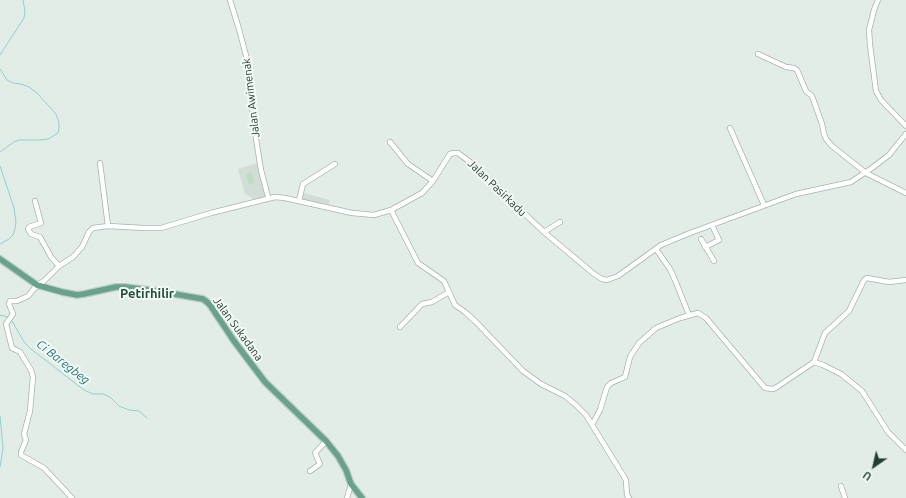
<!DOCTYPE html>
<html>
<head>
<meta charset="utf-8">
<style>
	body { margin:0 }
	#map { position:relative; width:906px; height:498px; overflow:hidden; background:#e3ede7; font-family:Ubuntu,sans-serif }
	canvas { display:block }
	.north { position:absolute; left:854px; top:446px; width:40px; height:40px; -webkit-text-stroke:3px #f4f9f6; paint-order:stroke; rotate:214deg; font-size:11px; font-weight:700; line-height:16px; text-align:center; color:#223f33 }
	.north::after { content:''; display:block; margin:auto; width:14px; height:18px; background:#223f33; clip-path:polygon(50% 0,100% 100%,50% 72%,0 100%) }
</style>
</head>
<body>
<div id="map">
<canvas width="906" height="498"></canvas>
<div class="north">U</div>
</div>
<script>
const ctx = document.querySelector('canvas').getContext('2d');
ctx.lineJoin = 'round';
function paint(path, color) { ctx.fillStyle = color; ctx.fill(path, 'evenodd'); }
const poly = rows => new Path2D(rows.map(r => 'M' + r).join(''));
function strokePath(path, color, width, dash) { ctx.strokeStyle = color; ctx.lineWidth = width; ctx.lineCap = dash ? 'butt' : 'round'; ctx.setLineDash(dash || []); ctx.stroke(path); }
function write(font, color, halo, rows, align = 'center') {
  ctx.font = font + ' Ubuntu,sans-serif'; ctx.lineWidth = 4; ctx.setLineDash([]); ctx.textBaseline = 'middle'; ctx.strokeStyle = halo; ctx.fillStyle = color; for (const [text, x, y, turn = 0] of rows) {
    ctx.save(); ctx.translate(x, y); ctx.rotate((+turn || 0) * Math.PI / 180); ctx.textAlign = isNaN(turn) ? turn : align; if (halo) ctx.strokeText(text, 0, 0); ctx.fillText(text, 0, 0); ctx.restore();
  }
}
paint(poly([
	[257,163,266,195,264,197,256,200,245,194,238,169],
	[303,193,330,200,328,207,301,200]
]), '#d1ddd6');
paint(poly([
	[251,172,255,183,249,184,246,174]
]), '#bcdec0');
strokePath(poly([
	[0,55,24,18,25,11,23,0],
	[0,69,7,80,13,83,21,84,29,87,37,93,56,114,59,122,59,128,58,133,48,139,40,140,19,140,14,142,0,152],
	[0,166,14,208,16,222,15,229,13,235,9,239,0,244],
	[0,315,8,317],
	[12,321,24,342,31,349,84,390,93,394,103,394,110,397,119,406,129,410,139,411,147,418],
	[0,416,3,448,0,467]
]), '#8bd1d2', 1);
const minor = poly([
	[230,0,239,29,248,63,251,83,253,118,257,145,261,170,268,197],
	[878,0,874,10,869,30,870,45,876,91,881,100,906,126],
	[758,54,786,67,794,68,797,70,806,91,812,96,822,124,824,134,826,139,832,146,866,173,906,193],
	[730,128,764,205],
	[390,142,408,164,433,181],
	[100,163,108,226],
	[35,201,41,223,29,227,28,229,31,234,40,237,51,257,59,266],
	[299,201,303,184,335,164],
	[391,210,418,263,444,281,455,305,465,312,476,322,523,371,541,384,565,396,576,405,586,415,626,480,627,495,629,498],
	[544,232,560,222],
	[701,239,714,261],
	[705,247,719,240,712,225],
	[656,249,670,269,675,280,689,315],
	[400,327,422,304,432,302,449,292],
	[814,362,825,333,849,311,864,280,867,278,889,282,906,280],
	[592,425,600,410,607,387,611,383,625,377,630,357,639,343,656,328,680,318,698,313,706,318,765,388,773,389,777,387,814,362,823,365,841,374,862,391,888,432,906,450],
	[310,471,320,464,315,453,326,441],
	[841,486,845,498],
	[72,498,44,468,21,455,21,452,26,440,24,434,30,411,33,377,31,370,20,352,12,348,6,324,13,314,9,304,10,301,17,301,28,296,37,285,44,281,59,266,73,257,82,247,89,232,93,228,108,226,144,228,161,228,211,213,275,197,285,198,352,213,374,215,391,210,422,193,433,181,450,154,454,153,458,153,470,162,544,232,594,274,602,279,607,280,618,276,661,245,690,233,796,194,851,182,872,168,889,155,906,134],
	[347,498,351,484]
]);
const major = poly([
	[0,259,37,285,62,292,77,295,84,294,116,287,125,287,157,291,203,299,207,302,210,305,234,341,265,382,326,441,338,456,346,470,351,484,362,498]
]);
strokePath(minor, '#a5b5ad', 6);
strokePath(major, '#c1c9c6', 8);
strokePath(minor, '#fff', 4.5);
strokePath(major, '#67a38b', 5.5);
write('11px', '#223f33', '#f4f9f6', [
	["Jalan Awimenak",251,98,-97],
	["Jalan Pasirkadu",497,188,44],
	["Jalan Sukadana",238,329,54]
]);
write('italic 12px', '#1c797c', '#f4f9f6', [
	["Ci Baregbeg",63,362,38]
]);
write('bold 13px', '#1e513e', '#f4f9f6', [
	["Petirhilir",147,294]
]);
</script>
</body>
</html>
